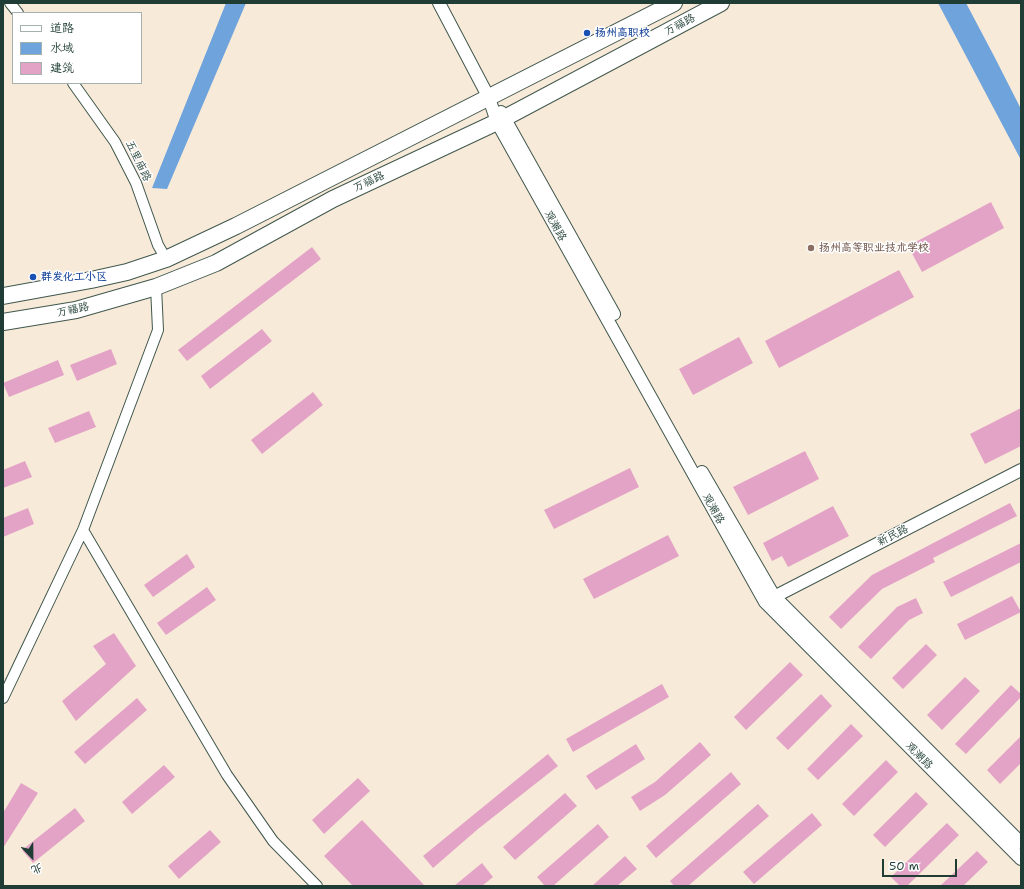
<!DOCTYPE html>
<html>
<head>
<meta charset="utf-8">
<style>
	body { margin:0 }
	#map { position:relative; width:1024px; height:889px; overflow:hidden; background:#f8ead8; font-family:"Shantell Sans","LXGW WenKai TC",sans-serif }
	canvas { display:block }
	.frame { position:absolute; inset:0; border:4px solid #1f3d34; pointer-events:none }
	.legend { position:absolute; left:12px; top:12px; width:130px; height:72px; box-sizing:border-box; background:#fff; border:1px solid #a5b1ae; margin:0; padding:5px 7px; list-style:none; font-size:12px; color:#1f3d34 }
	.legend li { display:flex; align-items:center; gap:8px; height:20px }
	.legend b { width:20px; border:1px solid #a5b1ae }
	.north { position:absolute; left:12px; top:837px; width:40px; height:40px; -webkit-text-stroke:3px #fff; paint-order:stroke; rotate:158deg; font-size:11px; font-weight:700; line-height:16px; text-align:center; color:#1f3d34 }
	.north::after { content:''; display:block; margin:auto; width:14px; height:18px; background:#1f3d34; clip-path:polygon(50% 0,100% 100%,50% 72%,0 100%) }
	.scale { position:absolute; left:882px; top:859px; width:75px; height:18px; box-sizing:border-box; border:2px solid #1f3d34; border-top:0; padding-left:5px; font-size:12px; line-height:14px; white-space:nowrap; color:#1f3d34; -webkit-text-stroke:3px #fff; paint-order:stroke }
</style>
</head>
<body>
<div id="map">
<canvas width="1024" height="889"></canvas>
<div class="frame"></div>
<ul class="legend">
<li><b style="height:5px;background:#fff"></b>道路</li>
<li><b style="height:11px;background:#6ea3db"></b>水域</li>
<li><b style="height:11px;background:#e3a3c6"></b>建筑</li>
</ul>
<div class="north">北</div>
<div class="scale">50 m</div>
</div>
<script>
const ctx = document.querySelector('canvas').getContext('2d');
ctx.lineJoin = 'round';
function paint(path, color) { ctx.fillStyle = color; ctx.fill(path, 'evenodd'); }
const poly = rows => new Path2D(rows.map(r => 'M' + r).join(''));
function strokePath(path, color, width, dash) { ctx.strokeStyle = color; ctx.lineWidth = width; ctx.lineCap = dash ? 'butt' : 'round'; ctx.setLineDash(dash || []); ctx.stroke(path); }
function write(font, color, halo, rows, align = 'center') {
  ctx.font = font + ' "Shantell Sans","LXGW WenKai TC",sans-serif'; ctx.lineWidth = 3; ctx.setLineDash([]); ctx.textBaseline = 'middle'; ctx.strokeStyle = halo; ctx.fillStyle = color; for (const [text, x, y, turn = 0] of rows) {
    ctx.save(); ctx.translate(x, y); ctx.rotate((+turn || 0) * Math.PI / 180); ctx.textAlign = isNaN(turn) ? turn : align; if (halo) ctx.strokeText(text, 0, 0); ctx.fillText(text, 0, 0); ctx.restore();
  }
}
paint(poly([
	[226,3,246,3,167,189,152,188],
	[938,3,966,3,994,56,1021,109,1021,160]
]), '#6ea3db');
paint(poly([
	[991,202,1004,228,922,272,908,246],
	[312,247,321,259,187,361,178,350],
	[899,270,914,297,779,368,765,341],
	[262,329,272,341,210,389,201,376],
	[739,337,753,363,693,395,679,369],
	[111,349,117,364,77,381,70,365],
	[58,360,64,375,9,397,3,383],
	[313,392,323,405,262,454,251,440],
	[1021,408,1021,446,985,464,970,434],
	[89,411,96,427,55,443,48,428],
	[805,451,819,479,748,515,733,487],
	[25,461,32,477,3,488,3,470],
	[630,468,639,487,554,529,544,510],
	[1010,503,1017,516,933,558,935,562,882,589,841,629,829,617,872,575],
	[833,506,849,536,788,567,782,556,772,561,763,543],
	[28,508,34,524,3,537,3,518],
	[668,535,679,556,594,599,583,579],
	[1021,543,1021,562,951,597,943,582],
	[187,554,195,567,153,597,144,585],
	[207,587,216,600,166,635,157,623],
	[1012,596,1021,612,965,640,957,624],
	[916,598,923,613,909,620,871,659,858,647,897,607],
	[114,633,136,666,76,721,62,701,106,664,93,646],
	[926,644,937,655,903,689,892,678],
	[790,662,803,675,746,730,734,717],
	[965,677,980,691,942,730,927,715],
	[662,684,669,697,573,752,566,739],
	[1011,685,1021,694,1021,697,966,754,955,744],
	[821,694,832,706,788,750,776,738],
	[137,698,147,710,85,764,74,752],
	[851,724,863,736,818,780,807,769],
	[1021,736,1021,763,1000,784,987,770],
	[700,742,711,755,665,795,640,811,631,797,655,782],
	[636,744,645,759,596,790,586,776],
	[548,754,558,766,478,829,433,868,423,856],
	[886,760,898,772,854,816,842,804],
	[164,765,175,777,132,814,122,802],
	[731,772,741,784,656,858,646,846],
	[358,778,370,791,324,834,312,820],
	[21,783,38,793,3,848,3,813],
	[916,792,928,804,885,847,873,835],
	[565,793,577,806,515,860,503,847],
	[758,804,769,816,688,886,674,886,670,881],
	[75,808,85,821,33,863,22,850],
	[812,813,822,825,754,884,743,872],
	[362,820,425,886,353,886,324,856],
	[947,823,959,835,907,886,900,886,891,877],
	[598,824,609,837,553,886,545,886,537,877],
	[210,830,221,842,179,879,168,866],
	[977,851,988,862,963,886,940,886],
	[625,856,637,869,617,886,592,886],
	[482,863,493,877,482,886,454,886]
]), '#e3a3c6');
const minor = poly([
	[10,3,18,13],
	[73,83,115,142,136,183,158,245,166,259],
	[83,530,227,775,273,841,317,886],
	[3,698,83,530,158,330,156,287]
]);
const tertiary = poly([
	[439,3,489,98,497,122,765,602,1021,859],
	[501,112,614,314],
	[702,472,774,596,1021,843],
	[768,600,1021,470]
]);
const primary = poly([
	[3,296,91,280,127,272,166,259,236,226,674,3],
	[3,322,76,310,156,287,216,263,333,199,497,122,721,3]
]);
strokePath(minor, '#40574d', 12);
strokePath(tertiary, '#40574d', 14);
strokePath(primary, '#40574d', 18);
strokePath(minor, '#fff', 10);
strokePath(tertiary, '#fff', 12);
strokePath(primary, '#fff', 16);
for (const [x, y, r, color] of [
	[587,33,4,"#1a4fb4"],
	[811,248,4,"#8d6e63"],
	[33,277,4,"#1a4fb4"]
]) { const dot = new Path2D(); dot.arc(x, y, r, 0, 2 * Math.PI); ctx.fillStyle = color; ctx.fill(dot); strokePath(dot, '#fff', 1.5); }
write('11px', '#1f3d34', '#fff', [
	["万福路",680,25,-28],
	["五里庙路",138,161,64],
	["万福路",369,182,-25],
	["观潮路",555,226,61],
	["万福路",73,310,-12],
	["观潮路",713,509,61],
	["新民路",893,536,-27],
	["观潮路",919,756,45]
]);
write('bold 11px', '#164399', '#fff', [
	["扬州高职校",595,33],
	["群发化工小区",41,277]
], 'left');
write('bold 11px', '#785e54', '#fff', [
	["扬州高等职业技术学校",819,248]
], 'left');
</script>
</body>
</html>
